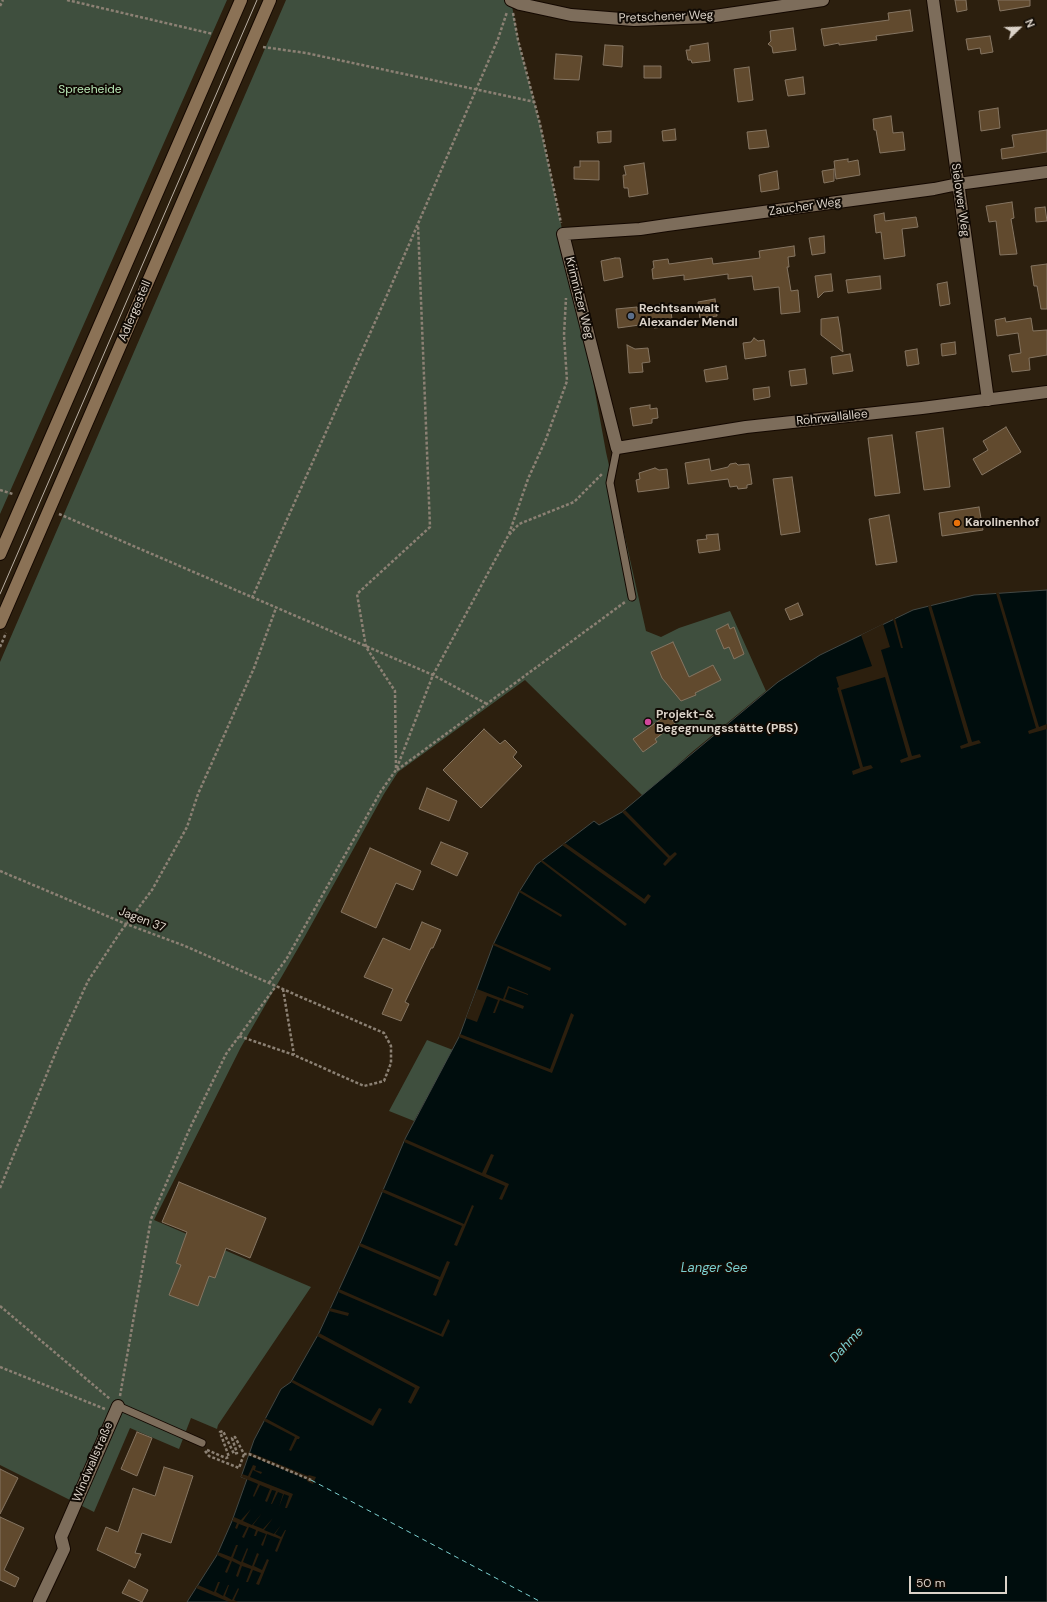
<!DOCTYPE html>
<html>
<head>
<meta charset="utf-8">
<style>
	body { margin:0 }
	#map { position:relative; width:1047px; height:1602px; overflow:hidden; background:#2c1f0e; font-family:"DM Sans",sans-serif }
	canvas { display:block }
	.north { position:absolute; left:999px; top:8px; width:40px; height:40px; -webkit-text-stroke:3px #100a04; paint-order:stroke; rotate:67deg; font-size:11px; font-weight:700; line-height:16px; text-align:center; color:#dbd2c8 }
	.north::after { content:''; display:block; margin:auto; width:14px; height:18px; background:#dbd2c8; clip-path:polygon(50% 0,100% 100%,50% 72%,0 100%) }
	.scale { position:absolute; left:909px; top:1576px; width:98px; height:18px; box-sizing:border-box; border:2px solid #dbd2c8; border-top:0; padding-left:5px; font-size:12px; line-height:14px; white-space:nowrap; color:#dbd2c8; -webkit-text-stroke:3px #100a04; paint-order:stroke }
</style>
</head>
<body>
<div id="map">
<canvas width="1047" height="1602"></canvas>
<div class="north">N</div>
<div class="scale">50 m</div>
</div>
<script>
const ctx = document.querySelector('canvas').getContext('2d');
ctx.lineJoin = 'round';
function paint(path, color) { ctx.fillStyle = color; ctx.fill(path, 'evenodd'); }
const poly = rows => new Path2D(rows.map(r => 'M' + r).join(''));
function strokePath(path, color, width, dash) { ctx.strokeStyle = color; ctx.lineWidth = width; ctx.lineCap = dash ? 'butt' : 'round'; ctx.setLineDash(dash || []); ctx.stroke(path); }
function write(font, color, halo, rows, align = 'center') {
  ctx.font = font + ' "DM Sans",sans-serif'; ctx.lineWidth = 4; ctx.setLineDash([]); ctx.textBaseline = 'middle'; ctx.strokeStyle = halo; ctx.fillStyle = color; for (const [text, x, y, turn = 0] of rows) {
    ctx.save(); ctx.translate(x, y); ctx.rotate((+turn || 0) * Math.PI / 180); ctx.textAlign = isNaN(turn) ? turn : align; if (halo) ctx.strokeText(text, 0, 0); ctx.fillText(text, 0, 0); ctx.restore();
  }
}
paint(poly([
	[0,0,227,0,0,514],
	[286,0,511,0,518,40,540,124,563,234,575,282,606,452,646,631,661,637,679,628,730,611,766,691,692,752,643,796,525,680,398,772,384,794,304,938,241,1047,154,1220,311,1287,218,1425,217,1429,191,1418,179,1449,130,1428,94,1512,0,1465,0,662],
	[427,1040,453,1050,414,1121,389,1111]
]), '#3f4f3e');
const water = poly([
	[1047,590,1047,1602,187,1602,217,1555,232,1521,247,1479,241,1477,254,1440,281,1389,291,1382,319,1333,359,1246,405,1139,459,1037,493,945,519,892,536,865,594,821,599,825,622,812,778,682,820,655,913,610,974,595,1047,590]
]);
paint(water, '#000d0d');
strokePath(water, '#424845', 1);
paint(poly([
	[996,593,999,593,1039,727,1047,724,1047,729,1029,734,1028,731,1036,728],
	[931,605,972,742,979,740,981,743,961,749,960,746,968,743,928,606],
	[895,618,903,648,901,648,893,619],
	[883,624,890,647,881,650,912,756,920,754,921,757,901,763,900,760,908,757,885,677,841,690,863,767,871,765,873,768,853,775,852,771,860,768,837,688,839,687,836,677,872,666,861,635],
	[625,810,670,856,675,852,677,854,665,866,663,864,668,858,622,812],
	[565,843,644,899,648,894,651,896,645,904,562,845],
	[542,860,627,924,625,926,540,861],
	[520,890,562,915,561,917,519,892],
	[494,943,551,968,550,971,493,945],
	[508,986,528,994,528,995,509,988,505,999,524,1006,523,1009,500,1000,495,1013,493,1013,498,1000,487,996,477,1022,466,1018,477,989,503,999],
	[571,1013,574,1015,552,1073,459,1037,460,1034,550,1069],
	[405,1139,482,1173,491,1154,494,1155,486,1174,509,1184,502,1200,499,1199,505,1186,404,1142],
	[383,1189,464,1224,472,1205,474,1206,457,1246,454,1245,462,1226,382,1192],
	[360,1243,440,1277,447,1261,450,1262,436,1296,433,1295,439,1280,359,1246],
	[339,1289,441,1334,448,1319,450,1321,443,1337,338,1292],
	[330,1308,349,1313,348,1316,329,1311],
	[319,1333,420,1387,411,1404,408,1402,415,1388,317,1336],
	[293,1380,371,1421,379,1408,382,1409,373,1426,291,1382],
	[265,1418,300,1437,299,1439,297,1439,291,1451,289,1450,295,1437,264,1421],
	[249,1452,308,1476,309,1475,316,1477,313,1484,307,1481,307,1479,248,1455],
	[253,1465,256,1466,255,1470,262,1472,261,1474,253,1470,250,1477,293,1494,287,1508,285,1508,289,1496,284,1494,279,1507,283,1494,278,1492,272,1504,271,1504,276,1491,272,1490,267,1502,265,1501,270,1489,260,1485,254,1497,253,1496,258,1484,241,1477,242,1474,248,1476],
	[251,1509,243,1521,252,1525,262,1513,253,1525,263,1529,273,1518,264,1530,274,1534,281,1525,275,1534,281,1537,285,1530,286,1530,277,1552,275,1551,280,1539,267,1534,263,1546,261,1545,266,1534,258,1531,256,1536,254,1536,256,1530,249,1527,244,1538,242,1537,247,1527,239,1524,237,1529,235,1528,237,1523,232,1521,234,1517,241,1520],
	[236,1545,238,1545,233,1558,241,1562,247,1548,248,1549,243,1562,252,1566,257,1553,259,1554,254,1566,262,1570,267,1559,269,1560,259,1585,256,1584,261,1573,253,1570,248,1582,246,1582,251,1569,242,1566,238,1577,236,1576,240,1565,232,1561,227,1573,225,1572,230,1561,217,1555,218,1552,231,1557],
	[218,1582,220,1582,216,1592,223,1596,228,1585,229,1585,225,1596,232,1600,238,1588,239,1589,234,1600,238,1602,229,1602,196,1588,198,1585,214,1592]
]), '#2c1f0e');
strokePath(poly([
	[311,1480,541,1602]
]), '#7cd0d0', 1, [5, 4]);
const building = poly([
	[955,0,966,0,967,10,957,12,955,0],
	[998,0,1030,0,1030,6,1000,11,998,0],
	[910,10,913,31,876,36,877,40,839,45,839,43,824,46,821,29,889,20,888,13,910,10],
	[793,28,796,50,773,53,772,47,768,44,771,41,770,31,793,28],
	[990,36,993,52,981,54,980,48,968,50,966,39,990,36],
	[708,43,710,61,692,63,691,60,688,60,686,50,690,50,690,46,708,43],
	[605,45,623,46,622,67,603,65,605,45],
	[556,54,582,56,579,80,554,79,556,54],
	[644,66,661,66,661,78,644,78,644,66],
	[749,67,753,100,738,102,734,69,749,67],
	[803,77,805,94,788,96,785,80,803,77],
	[998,108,1000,128,981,131,979,111,998,108],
	[891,116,893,133,903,132,905,150,880,153,876,130,874,130,873,119,891,116],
	[675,129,676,140,663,141,662,131,675,129],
	[766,130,769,147,749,149,747,132,766,130],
	[1047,130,1047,152,1002,159,1001,149,1014,147,1012,135,1047,130],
	[611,131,611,142,598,143,597,132,611,131],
	[848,159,848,162,858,160,860,175,836,179,834,161,848,159],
	[580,161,599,161,599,180,574,179,574,167,580,167,580,161],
	[644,163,648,194,629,197,628,188,624,188,623,175,626,175,624,166,644,163],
	[834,169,834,181,824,183,822,171,834,169],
	[777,171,779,189,761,192,759,175,777,171],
	[1012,202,1014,218,1011,219,1017,254,1000,255,996,221,989,222,986,206,1012,202],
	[1045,207,1047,221,1036,222,1035,208,1045,207],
	[884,213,885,221,916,217,918,227,902,229,905,256,884,259,881,232,876,233,874,215,884,213],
	[824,236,825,253,812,255,809,238,824,236],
	[794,246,795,256,788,257,789,267,787,267,791,291,798,290,800,312,781,314,779,287,754,290,752,276,728,279,728,274,684,280,684,275,653,279,652,269,654,268,653,261,668,259,669,264,712,258,713,264,760,258,759,251,794,246],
	[615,258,620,258,623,277,604,281,601,261,615,258],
	[1047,264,1047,309,1041,309,1037,286,1034,286,1031,266,1047,264],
	[831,274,833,291,824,292,818,298,815,276,831,274],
	[880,276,881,289,848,293,846,280,880,276],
	[947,282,950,304,940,306,937,284,947,282],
	[715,299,717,316,700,318,698,302,715,299],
	[660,304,664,306,670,305,673,326,654,328,654,323,618,328,616,309,637,307,637,311,656,309,660,304],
	[838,317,840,328,843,352,821,335,821,319,838,317],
	[1005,318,1006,322,1031,318,1033,331,1047,330,1047,355,1029,358,1030,370,1012,372,1009,355,1021,353,1018,333,997,336,995,320,1005,318],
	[754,338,758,341,764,340,766,356,745,359,743,343,751,342,754,338],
	[955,342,956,354,942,356,941,344,955,342],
	[627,345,635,349,648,348,650,362,642,363,643,372,629,373,627,345],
	[917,349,919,364,907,366,905,351,917,349],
	[850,354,853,371,833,374,831,357,850,354],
	[726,366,728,379,706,382,704,370,726,366],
	[805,369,807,384,791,386,789,371,805,369],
	[769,387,770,397,754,400,753,389,769,387],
	[650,405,650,409,657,408,658,418,652,419,652,423,633,426,630,408,650,405],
	[1006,427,1021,452,982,475,973,459,988,450,983,441,1006,427],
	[943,428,950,487,924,490,916,432,943,428],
	[892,435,900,493,875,496,868,438,892,435],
	[709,459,711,471,728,467,730,464,736,463,738,465,749,464,752,484,747,485,747,488,738,489,737,486,730,487,728,479,688,484,685,463,709,459],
	[655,468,659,470,667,469,669,488,638,492,636,480,640,479,639,473,655,468],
	[792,477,800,532,781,535,773,479,792,477],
	[979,507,983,530,942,536,939,513,979,507],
	[889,515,897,562,876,565,869,519,889,515],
	[718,534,720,550,699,553,697,540,707,539,706,535,718,534],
	[798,603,803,615,790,620,785,609,798,603],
	[728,624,730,629,734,627,744,654,734,659,729,647,724,649,716,630,728,624],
	[673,642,689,677,713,665,721,680,695,693,696,695,681,701,662,678,651,652,673,642],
	[668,714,675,724,655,739,657,742,643,752,633,739,668,714],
	[484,729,500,744,505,740,517,752,513,757,522,766,481,808,443,770,484,729],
	[427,788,457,801,449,821,419,809,427,788],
	[441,842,468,853,457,876,431,864,441,842],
	[370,848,421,871,413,890,396,883,376,928,341,912,370,848],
	[422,922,441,930,433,948,431,948,405,1002,409,1004,401,1021,382,1014,393,989,364,977,383,938,410,950,422,922],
	[179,1182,266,1218,250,1258,226,1248,215,1278,209,1276,198,1306,169,1295,181,1265,176,1263,187,1232,162,1222,179,1182],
	[137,1432,152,1438,137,1476,121,1469,137,1432],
	[164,1467,193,1476,171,1543,142,1533,135,1553,141,1554,135,1568,97,1550,106,1527,118,1532,133,1488,155,1496,164,1467],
	[0,1469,18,1478,0,1514,0,1469],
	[0,1517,24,1528,4,1570,19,1578,15,1587,0,1580,0,1517],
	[129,1580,148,1590,142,1602,122,1593,129,1580]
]);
paint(building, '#614a2e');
strokePath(building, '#857562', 1);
const service = poly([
	[617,448,610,483,632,597],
	[118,1406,202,1443]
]);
const minor = poly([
	[511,0,520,4,571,15,634,20,708,17,823,0],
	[933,0,988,400],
	[1047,172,958,184,934,189,667,225,640,229,563,234,617,448,746,427,922,408,1047,392],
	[39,1602,64,1549,61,1537,118,1406]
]);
const secondary = poly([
	[0,554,241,0],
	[0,623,270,0]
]);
strokePath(service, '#140800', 9);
strokePath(minor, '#140800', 14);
strokePath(secondary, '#140800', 14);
strokePath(poly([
	[67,0,213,34],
	[0,6,3,0],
	[513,13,518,40,540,124,561,223],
	[263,47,306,53,535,102],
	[0,490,13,494],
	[59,514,433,675,487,704],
	[509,534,528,479,546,439,567,381,564,335,566,298],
	[252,598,388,293,498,39,507,12],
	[0,647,6,633],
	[396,768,395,691,366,647,357,594,430,527,418,225],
	[397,770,625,602],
	[0,871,126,924,185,946,303,998,384,1033,391,1046,391,1063,384,1081,364,1086,294,1055,239,1036],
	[269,983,287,958,381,791,396,770,433,675,508,536,519,524,574,502,602,474],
	[283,989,294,1055],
	[0,1188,60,1042,88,981,121,931,152,890,187,827,198,794,254,668,276,608],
	[0,1306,110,1399],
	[0,1367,105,1409],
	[120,1396,151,1219,190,1128,226,1054,276,986],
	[207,1450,226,1458,229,1457,220,1432,223,1431,234,1454,237,1453,232,1438,235,1437,244,1454,249,1454,311,1480],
	[205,1451,209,1456,239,1468,244,1454]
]), '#8c8174', 2.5, [3, 2]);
strokePath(service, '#7d6d5b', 7);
strokePath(minor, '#7d6d5b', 12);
strokePath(secondary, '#8b7256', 12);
strokePath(poly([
	[0,594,257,0]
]), '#b9afa3', 1);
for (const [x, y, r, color] of [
	[631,316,4,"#5c6f8a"],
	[957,523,4,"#e8710a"],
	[648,722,4,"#d1479c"]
]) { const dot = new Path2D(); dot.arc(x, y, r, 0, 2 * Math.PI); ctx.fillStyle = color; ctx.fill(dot); strokePath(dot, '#100a04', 1.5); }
write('12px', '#dbd2c8', '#100a04', [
	["Pretschener Weg",666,17,-2],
	["Sielower Weg",960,200,82],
	["Zaucher Weg",805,207,-8],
	["Krimnitzer Weg",579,298,76],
	["Adlergestell",135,311,-67],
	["Rohrwallallee",832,418,-6],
	["Jagen 37",142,920,21],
	["Windwallstraße",93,1462,-67]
]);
write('12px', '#b7e6b5', '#100a04', [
	["Spreeheide",90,90]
]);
write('bold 12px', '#dbd2c8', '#100a04', [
	["Rechtsanwalt",639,309],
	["Alexander Mendl",639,323],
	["Karolinenhof",965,523],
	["Projekt-&",656,715],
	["Begegnungsstätte (PBS)",656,729]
], 'left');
write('italic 13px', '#7cd0d0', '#100a04', [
	["Langer See",714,1269],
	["Dahme",847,1345,-47]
]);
</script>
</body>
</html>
